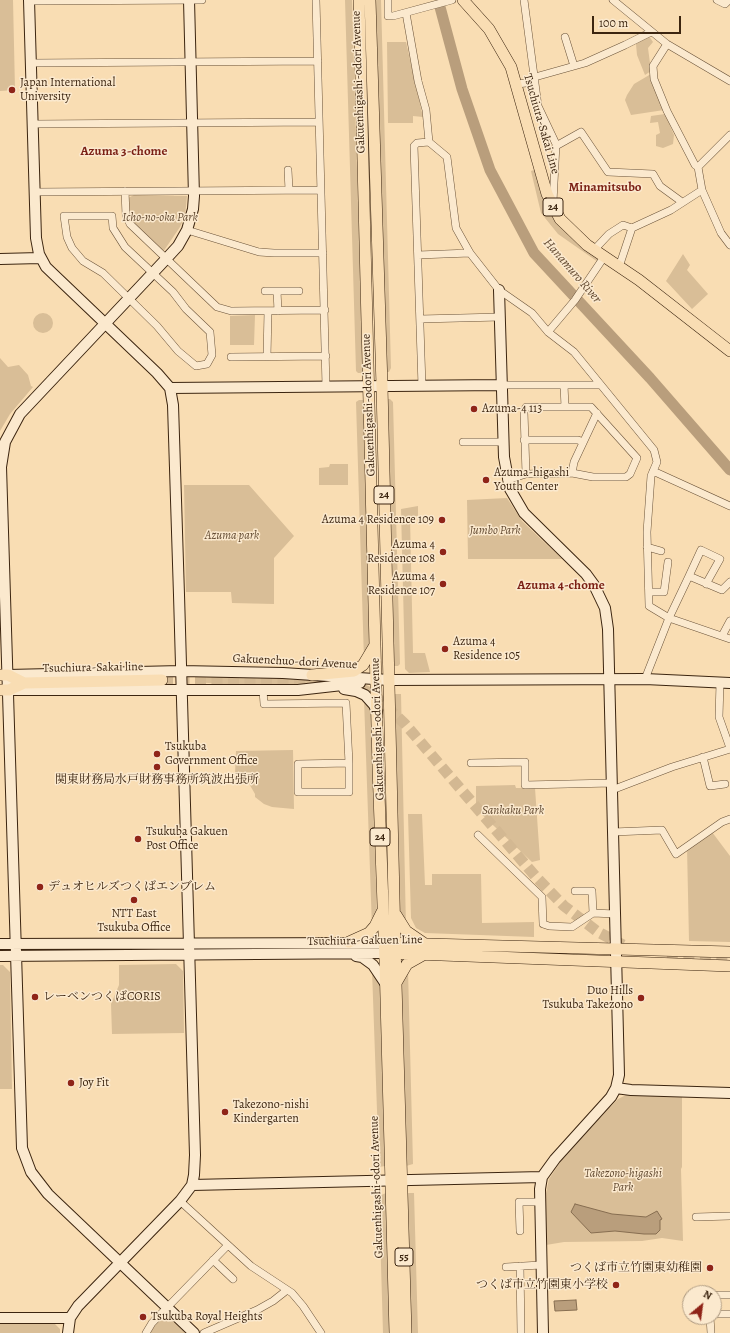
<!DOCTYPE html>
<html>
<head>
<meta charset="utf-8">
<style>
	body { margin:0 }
	#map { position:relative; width:730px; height:1333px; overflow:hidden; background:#f9ddb3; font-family:Alegreya,serif }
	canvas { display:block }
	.north { position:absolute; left:682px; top:1285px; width:40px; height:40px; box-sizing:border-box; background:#fbe9ce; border:1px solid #af9b82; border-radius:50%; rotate:29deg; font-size:11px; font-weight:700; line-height:16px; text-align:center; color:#3c2510 }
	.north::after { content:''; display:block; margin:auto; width:14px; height:18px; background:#8f2418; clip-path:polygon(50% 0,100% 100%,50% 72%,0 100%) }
	.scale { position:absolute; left:592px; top:16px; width:89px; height:18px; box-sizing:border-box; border:2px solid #3c2510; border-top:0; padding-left:5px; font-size:12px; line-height:14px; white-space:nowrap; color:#3c2510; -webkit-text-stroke:3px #fbe9ce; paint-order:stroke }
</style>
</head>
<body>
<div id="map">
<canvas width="730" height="1333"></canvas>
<div class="north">N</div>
<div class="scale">100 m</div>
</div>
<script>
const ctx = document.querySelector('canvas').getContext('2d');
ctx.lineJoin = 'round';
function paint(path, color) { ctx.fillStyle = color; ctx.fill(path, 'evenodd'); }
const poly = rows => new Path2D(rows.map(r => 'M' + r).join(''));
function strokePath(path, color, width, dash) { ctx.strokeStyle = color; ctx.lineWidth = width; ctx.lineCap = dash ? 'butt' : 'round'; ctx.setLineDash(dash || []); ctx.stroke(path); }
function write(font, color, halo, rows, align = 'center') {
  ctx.font = font + ' Alegreya,"Noto Serif JP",serif'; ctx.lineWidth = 3; ctx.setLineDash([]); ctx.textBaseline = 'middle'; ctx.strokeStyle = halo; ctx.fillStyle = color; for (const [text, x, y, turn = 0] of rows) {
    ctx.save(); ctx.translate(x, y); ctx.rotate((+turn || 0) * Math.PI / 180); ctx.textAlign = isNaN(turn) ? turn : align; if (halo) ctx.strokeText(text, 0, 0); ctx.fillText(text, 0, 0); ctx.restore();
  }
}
paint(poly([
	[0,0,13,0,15,90,0,91],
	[345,0,352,0,363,373,358,373,356,371],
	[374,0,381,0,391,368,389,372,385,372],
	[649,36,653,42,648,48,651,71,645,75,637,55,636,44],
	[387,42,406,42,423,117,413,116,413,123,388,123],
	[651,74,664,110,631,115,625,100,627,95,634,84],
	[665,114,674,135,673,144,663,148,656,146,656,135,660,133,658,122,650,123,651,116],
	[537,169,554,218,562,229,600,259,598,262,558,234,541,213,531,171],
	[134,195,187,196,185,216,180,227,163,252,133,223,128,212,128,198],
	[683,254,690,265,687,270,708,294,692,309,666,281],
	'33 323a10 10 0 1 1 20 0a10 10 0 1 1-20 0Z',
	[255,315,254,345,230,345,230,316],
	[0,358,8,367,19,365,28,375,31,386,33,387,10,414,0,431],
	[386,399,390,399,393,402,400,664,398,666,393,666],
	[359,400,363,400,370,637,370,644,364,660,356,402],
	[330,464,348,464,348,485,319,485,319,468,329,467],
	[184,485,249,485,294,536,274,558,274,604,232,603,231,592,186,592],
	[507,498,522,521,562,559,468,559,467,500],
	[418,506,418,516,410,517,413,653,425,653,430,672,409,673,405,669,401,509],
	[199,676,286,676,346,681,304,685,249,686,195,682,195,678],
	[393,694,401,694,406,928,402,921,399,908],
	[364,699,371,709,377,915,372,928],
	[293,750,294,809,272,807,264,804,255,797,255,794,244,775,235,774,236,751],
	[515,785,516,788,535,788,540,860,532,862,476,809,476,786],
	[408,814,422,814,425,885,432,885,432,874,481,874,482,923,534,922,534,937,425,933,416,928,411,918],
	[712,832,730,856,730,942,689,941,687,847],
	[176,964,183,971,184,1033,112,1034,111,1004,119,985,119,965],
	[0,965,3,965,10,972,12,1089,0,1089],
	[372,970,380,984,380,989,385,1166,379,1167],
	[408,970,413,1164,406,1166,401,983],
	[626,1095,682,1097,682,1167,681,1169,683,1241,662,1238,642,1241,564,1242,546,1245,545,1198,549,1179,565,1155,618,1099],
	[386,1193,390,1333,383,1333,379,1196],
	[407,1193,414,1193,418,1333,411,1333],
	[165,1313,186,1333,149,1333],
	[0,1322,53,1322,60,1329,60,1333,0,1333]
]), '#d9be97');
const water = poly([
	[575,1204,612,1214,646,1217,657,1211,662,1219,660,1220,660,1230,656,1234,644,1234,615,1231,591,1233,571,1212,575,1204],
	[576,1300,577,1310,555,1311,554,1301,576,1300]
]);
paint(water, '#b99e7c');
strokePath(water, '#876e51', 1);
strokePath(poly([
	[440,7,462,89,490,170,534,253,650,378,730,470]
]), '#b99e7c', 11);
strokePath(poly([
	[162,680,320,681,342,683,360,688,374,695,405,724,536,877,564,906,598,932,623,945],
	[667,955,730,959]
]), '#d3b892', 11, [11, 5.5]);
const street = poly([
	[316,0,326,386],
	[388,0,388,16,393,16,452,0],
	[524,0,538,106,556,144,553,202],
	[613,0,667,44,730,81],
	[717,0,725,4,729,0],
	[29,1,202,0],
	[406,13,418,81,426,110,429,142,447,157,456,228,470,253,499,290,532,313,548,332,574,352,654,450,657,462,651,476,647,532,649,606,669,618,730,639],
	[565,37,574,66],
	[667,44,653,66,654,79,667,111,695,165,698,167],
	[31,63,318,61],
	[535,77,585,63,625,45,651,32],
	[517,84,535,82],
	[33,124,319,122],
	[730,135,698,167,702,190,721,233,730,245],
	[556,146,581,132,608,172,653,174,660,186,682,202],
	[288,170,289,190],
	[125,191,126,215,130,224,217,307,231,311,325,310],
	[35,192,321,190],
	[64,216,112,216,113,228,125,247,173,292,186,309,210,332,212,355,207,364,196,366,178,351,157,326,103,273,83,261,72,248,67,237,64,216],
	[187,230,259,252,274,253,323,253],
	[594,250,609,234,623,225,632,228],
	[418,255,470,253],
	[619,267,632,228,671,210,702,190],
	[265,291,299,291],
	[277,291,278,311],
	[420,319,500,317],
	[548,332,575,300,604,257],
	[231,357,326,356],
	[267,357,268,311],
	[502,385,600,385],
	[564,385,565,407],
	[422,386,414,146,417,143,429,142],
	[524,440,578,440,583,442],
	[463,442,503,442],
	[653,471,730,506],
	[572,473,574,462,597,413],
	[507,480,526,474,572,473,593,477,626,477,630,474,637,458,591,407,526,407,524,412,526,474],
	[647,547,661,551],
	[689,576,701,550,720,559,706,584],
	[649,592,664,592,668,562],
	[722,636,730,621],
	[645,679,669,618,689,576,722,590,730,582],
	[720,683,719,717,730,748],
	[263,690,264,704,346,703,349,763,349,792,298,792,298,764,349,763],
	[703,757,710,786,725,784],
	[471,763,525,762,525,785,612,783],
	[612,790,672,767,730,749],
	[613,832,662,830,676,854,722,822,730,819],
	[478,835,542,897,543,924,549,926,572,927,593,913,615,914],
	[575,891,592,891,593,913],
	[180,1201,251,1266,292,1293,303,1306,321,1333],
	[696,1217,730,1216],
	[520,1231,519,1202,540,1202],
	[213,1260,233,1279],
	[520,1266,521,1333],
	[506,1267,541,1265],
	[718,1295,730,1295],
	[714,1314,730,1314],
	[710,1317,711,1333],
	[146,1333,152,1323,228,1245],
	[204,1333,257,1310,273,1301,287,1290]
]);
const secondary = poly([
	[29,0,36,238,39,254,46,267,157,373,170,388,173,405,179,595,195,1155,194,1175,192,1185,180,1201,78,1306,70,1318,68,1333],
	[189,0,194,196,193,209,187,230,178,246,166,259,20,414,5,442,1,467,22,1148,31,1172,48,1194,194,1333],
	[0,259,40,258],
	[499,290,504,457,510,489,524,513,586,574,594,585,605,608,608,629,619,1075,616,1088,611,1097,555,1159,542,1177,540,1189,543,1333],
	[170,388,502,385],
	[8,675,181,671,283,673,389,680,645,679,730,683],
	[344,689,356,691,365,695,374,705,377,712],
	[9,690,298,690,360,683],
	[0,944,385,943],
	[0,956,385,953],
	[356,956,362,957,373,965,385,983],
	[616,1088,631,1090,730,1093],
	[192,1185,542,1177],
	[0,1318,70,1318]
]);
const primary = poly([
	[359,0,378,766,385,961,395,1333],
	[370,0,382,386,396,984,406,1333],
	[463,0,489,29,511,67,547,194,560,219,587,245,639,280,730,351],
	[0,675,8,675,24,683],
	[312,675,354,671,363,665,375,645],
	[0,690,9,690,24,683,162,680],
	[396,915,406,931,425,944],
	[349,942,369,933,375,926,382,912],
	[389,943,730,952],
	[389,953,730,966],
	[396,983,407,964,423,955]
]);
strokePath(street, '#6b5339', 8);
strokePath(secondary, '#3c2510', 12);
strokePath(primary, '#3c2510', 12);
strokePath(street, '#fbe9ce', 7);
strokePath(secondary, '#fbe9ce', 10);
strokePath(primary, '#f9ddb3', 11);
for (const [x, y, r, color] of [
	[12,90,4,"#8f2418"],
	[474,409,4,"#8f2418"],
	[486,480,4,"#8f2418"],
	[442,520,4,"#8f2418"],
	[443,552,4,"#8f2418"],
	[443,584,4,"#8f2418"],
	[445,649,4,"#8f2418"],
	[157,754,4,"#8f2418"],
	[157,767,4,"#8f2418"],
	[138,839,4,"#8f2418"],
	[40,887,4,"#8f2418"],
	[134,900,4,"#8f2418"],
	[35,997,4,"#8f2418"],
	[641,998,4,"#8f2418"],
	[71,1083,4,"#8f2418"],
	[225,1112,4,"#8f2418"],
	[710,1268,4,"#8f2418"],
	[616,1285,4,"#8f2418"],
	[143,1317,4,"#8f2418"]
]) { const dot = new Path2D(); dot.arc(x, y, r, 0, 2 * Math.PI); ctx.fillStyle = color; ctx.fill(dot); strokePath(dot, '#fbe9ce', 1.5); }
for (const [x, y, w] of [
	[553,207,20],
	[384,495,20],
	[380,837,20],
	[404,1257,18]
]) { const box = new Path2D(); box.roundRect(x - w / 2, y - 9, w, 18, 3); ctx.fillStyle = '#fbe9ce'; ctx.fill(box); strokePath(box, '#3c2510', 1); }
write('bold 11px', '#3c2510', null, [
	["24",553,207],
	["24",384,495],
	["24",380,837],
	["55",404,1257]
]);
write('12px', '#3c2510', '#fbe9ce', [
	["Gakuenhigashi-odori Avenue",359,82,-92],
	["Tsuchiura-Sakai Line",541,124,74],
	["Gakuenhigashi-odori Avenue",369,405,-92],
	["Gakuenchuo-dori Avenue",295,662,3],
	["Tsuchiura-Sakai line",93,668,-1],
	["Gakuenhigashi-odori Avenue",378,729,-92],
	["Tsuchiura-Gakuen Line",365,941,-1],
	["Gakuenhigashi-odori Avenue",377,1187,-92]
]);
write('12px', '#3c2510', '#fbe9ce', [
	["Japan International",20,83],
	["University",20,97],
	["Azuma-4 113",482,409],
	["Azuma-higashi",494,473],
	["Youth Center",494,487],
	["Azuma 4 Residence 109",434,520,"right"],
	["Azuma 4",435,545,"right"],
	["Residence 108",435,559,"right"],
	["Azuma 4",435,577,"right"],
	["Residence 107",435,591,"right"],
	["Azuma 4",453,642],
	["Residence 105",453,656],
	["Tsukuba",165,747],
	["Government Office",165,761],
	["関東財務局水戸財務事務所筑波出張所",157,780,"center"],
	["Tsukuba Gakuen",146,832],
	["Post Office",146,846],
	["デュオヒルズつくばエンブレム",48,887],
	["NTT East",134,914,"center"],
	["Tsukuba Office",134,928,"center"],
	["Duo Hills",633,991,"right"],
	["Tsukuba Takezono",633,1005,"right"],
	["レーベンつくばCORIS",43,997],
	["Joy Fit",79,1083],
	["Takezono-nishi",233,1105],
	["Kindergarten",233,1119],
	["つくば市立竹園東幼稚園",702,1268,"right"],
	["つくば市立竹園東小学校",608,1285,"right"],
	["Tsukuba Royal Heights",151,1317]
], 'left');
write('italic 12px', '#634b32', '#fbe9ce', [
	["Icho-no-oka Park",160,218],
	["Jumbo Park",495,531],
	["Azuma park",232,536],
	["Sankaku Park",513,811],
	["Takezono-higashi",623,1174],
	["Park",623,1188]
]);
write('bold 13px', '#7a1f14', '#fbe9ce', [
	["Azuma 3-chome",124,152],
	["Minamitsubo",605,188],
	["Azuma 4-chome",561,586]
]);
write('italic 13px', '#624930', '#fbe9ce', [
	["Hanamuro River",572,271,49]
]);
</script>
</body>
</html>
